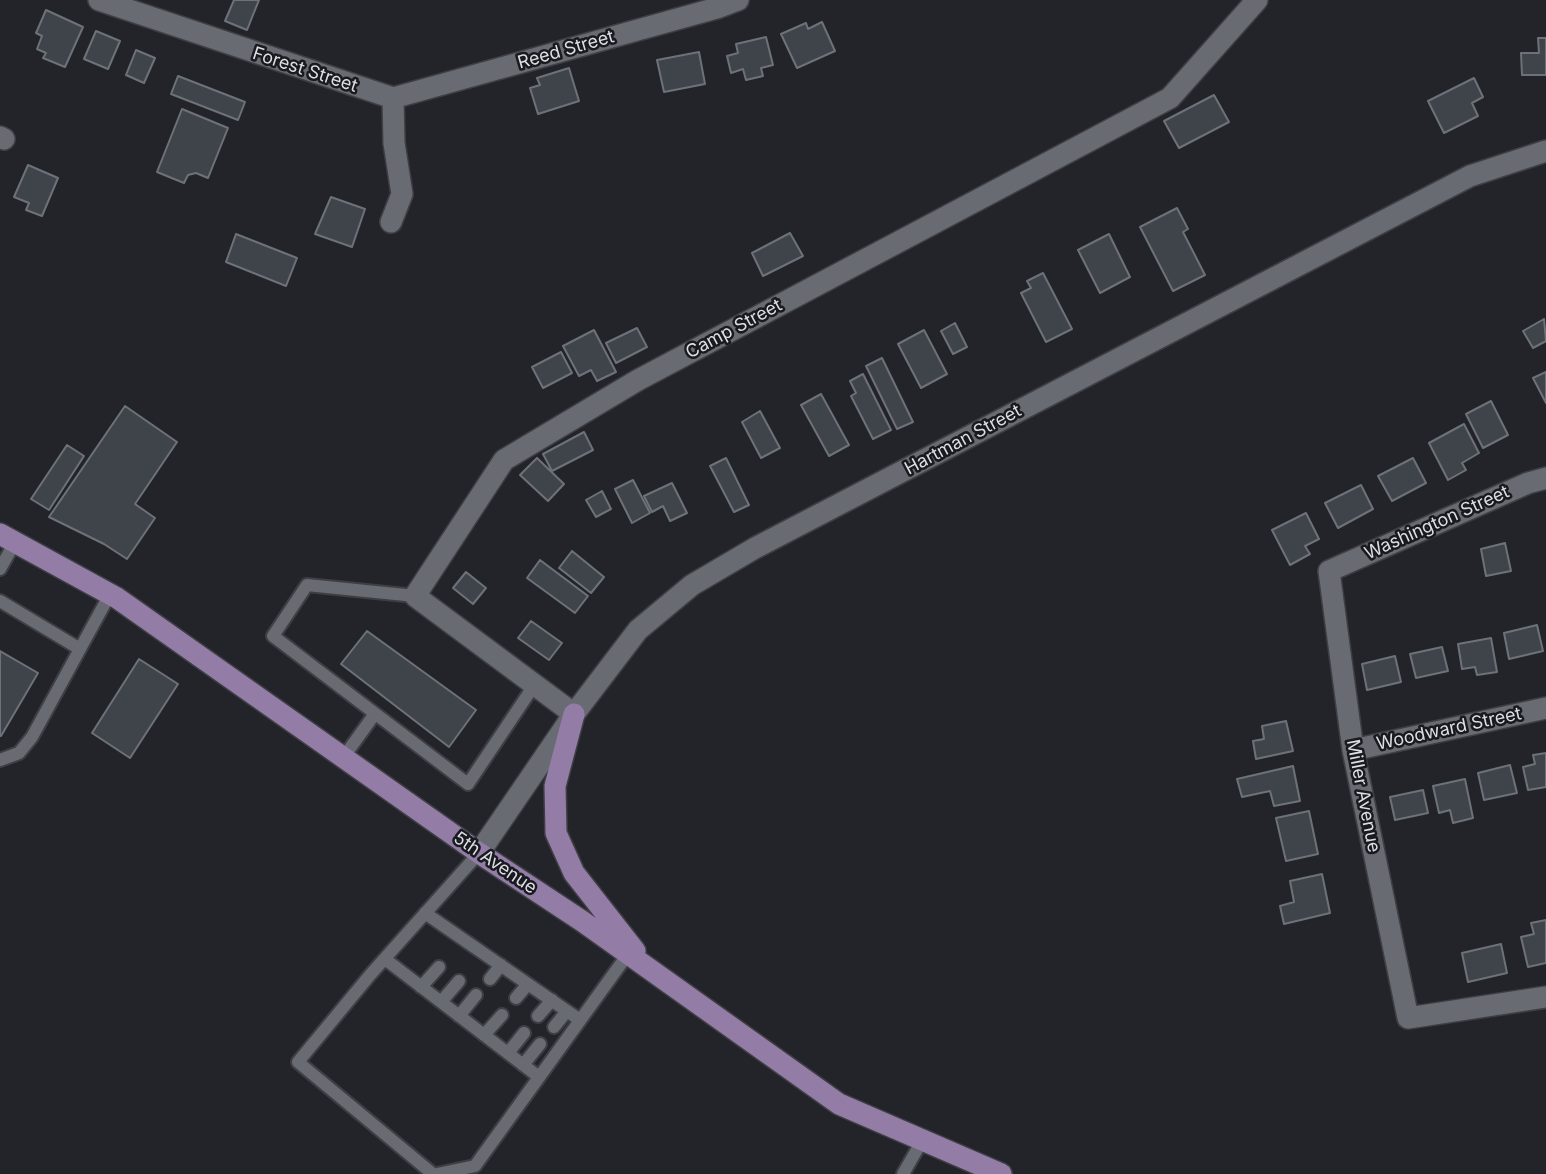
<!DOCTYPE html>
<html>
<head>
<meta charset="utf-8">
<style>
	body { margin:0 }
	canvas { display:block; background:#23242a }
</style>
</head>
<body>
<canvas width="1546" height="1174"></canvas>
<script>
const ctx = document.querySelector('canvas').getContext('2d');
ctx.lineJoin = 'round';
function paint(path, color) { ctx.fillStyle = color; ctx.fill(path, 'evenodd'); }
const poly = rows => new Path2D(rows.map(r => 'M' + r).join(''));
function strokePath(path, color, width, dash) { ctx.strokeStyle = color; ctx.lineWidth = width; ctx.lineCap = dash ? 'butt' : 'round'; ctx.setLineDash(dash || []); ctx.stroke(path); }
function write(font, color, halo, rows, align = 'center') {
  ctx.font = font + ' Inter,sans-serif'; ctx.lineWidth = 5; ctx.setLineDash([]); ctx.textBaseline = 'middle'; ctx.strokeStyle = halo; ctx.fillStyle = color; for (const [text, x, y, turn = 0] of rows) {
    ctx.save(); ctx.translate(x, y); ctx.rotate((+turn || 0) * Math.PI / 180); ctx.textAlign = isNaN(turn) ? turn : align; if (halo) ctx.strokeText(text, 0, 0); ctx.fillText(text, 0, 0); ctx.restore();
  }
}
const building = poly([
	[234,0,259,0,247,30,225,21,234,0],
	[46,10,83,27,65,67,43,58,46,53,37,49,42,36,36,33,46,10],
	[822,22,835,51,797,68,781,34,806,23,808,29,822,22],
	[96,31,120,41,108,69,84,59,96,31],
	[766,37,773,65,761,68,763,76,746,80,743,69,731,73,727,56,738,53,736,44,766,37],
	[1538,38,1546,38,1546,75,1522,75,1521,53,1539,53,1538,38],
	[136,50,155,58,144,83,126,75,136,50],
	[699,52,705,84,664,92,657,60,699,52],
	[569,68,579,101,538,114,530,88,540,85,537,78,569,68],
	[178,76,245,102,238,120,171,94,178,76],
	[1474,78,1483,97,1472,103,1478,116,1444,133,1428,101,1474,78],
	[1214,95,1229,122,1179,148,1164,121,1214,95],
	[182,109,228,128,208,178,196,173,188,175,184,183,157,172,182,109],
	[28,165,58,178,42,216,26,210,29,203,14,197,28,165],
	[331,197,365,209,352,247,315,234,331,197],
	[1177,208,1188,229,1183,232,1205,275,1173,291,1140,227,1177,208],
	[790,233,803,256,763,276,752,253,790,233],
	[236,234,297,258,286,286,226,262,236,234],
	[1109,234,1130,277,1100,293,1078,250,1109,234],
	[1043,273,1072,329,1046,342,1021,293,1031,288,1027,281,1043,273],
	[1544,319,1546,341,1533,348,1523,331,1544,319],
	[955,323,967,347,953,354,941,331,955,323],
	[637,328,647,347,616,363,606,343,637,328],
	[594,330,616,372,597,381,591,370,579,376,563,346,594,330],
	[924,330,947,374,921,388,898,344,924,330],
	[561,352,572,373,543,388,532,367,561,352],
	[882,358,913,422,897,429,866,366,882,358],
	[1546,372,1546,403,1533,378,1546,372],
	[863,374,891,430,873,439,851,396,856,393,850,381,863,374],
	[821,394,849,445,829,456,801,405,821,394],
	[1491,401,1508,435,1483,448,1466,414,1491,401],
	[125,406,177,442,135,504,155,518,127,559,104,544,49,517,125,406],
	[760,411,780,448,761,458,742,422,760,411],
	[1464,424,1479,453,1462,463,1466,470,1448,480,1429,443,1464,424],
	[584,432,593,450,552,471,543,454,584,432],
	[67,445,84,456,49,510,31,499,67,445],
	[537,458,564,484,548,501,520,475,537,458],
	[726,458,749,505,734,512,710,466,726,458],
	[1413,458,1426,483,1392,501,1378,476,1413,458],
	[633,480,650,513,632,523,615,489,633,480],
	[672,483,687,513,670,521,663,506,652,512,644,496,672,483],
	[1361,485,1373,509,1338,528,1325,503,1361,485],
	[602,491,611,509,596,517,586,500,602,491],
	[1306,513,1319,539,1305,546,1310,554,1290,565,1272,530,1306,513],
	[1505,543,1511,571,1486,576,1481,549,1505,543],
	[572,551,604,577,591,593,559,568,572,551],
	[540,560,588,596,575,613,527,578,540,560],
	[466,572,486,588,473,604,453,588,466,572],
	[531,621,562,643,549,660,518,638,531,621],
	[1537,625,1543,651,1509,659,1504,633,1537,625],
	[367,631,476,710,449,747,341,664,367,631],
	[1491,638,1497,672,1477,675,1475,667,1462,669,1458,644,1491,638],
	[1442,647,1448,671,1416,678,1410,654,1442,647],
	[0,651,38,673,1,736,0,736,0,651],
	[1395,656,1401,682,1367,690,1362,664,1395,656],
	[139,659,178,684,130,758,92,733,139,659],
	[1286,721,1293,751,1256,759,1253,741,1264,739,1262,726,1286,721],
	[1546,753,1546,787,1528,790,1523,767,1535,764,1533,755,1546,753],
	[1510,765,1517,793,1484,800,1478,773,1510,765],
	[1293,766,1300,801,1274,806,1270,791,1242,797,1237,779,1293,766],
	[1465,779,1473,818,1453,823,1450,810,1439,813,1433,786,1465,779],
	[1423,790,1428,813,1395,820,1390,797,1423,790],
	[1309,811,1318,854,1286,861,1276,818,1309,811],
	[1322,874,1330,913,1284,924,1280,906,1294,902,1290,881,1322,874],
	[1546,920,1546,963,1528,967,1521,937,1534,934,1531,923,1546,920],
	[1501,944,1507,973,1468,982,1462,953,1501,944]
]);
paint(building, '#3e4449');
strokePath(building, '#6c7277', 2);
const lane = poly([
	[0,569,15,542],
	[415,596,307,585,273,636,468,784,535,684],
	[0,601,80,649],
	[343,758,374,715],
	[0,760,19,753,32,737,110,594],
	[425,913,580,1020],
	[385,959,539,1077],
	[490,979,501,965],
	[421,987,439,967],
	[516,998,528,984],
	[441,1002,459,981],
	[459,1016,476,995],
	[538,1016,552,1000],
	[554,1027,567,1011],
	[484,1035,502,1015],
	[508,1053,524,1033],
	[523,1065,540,1044],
	[433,1174,298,1062,370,975,479,853],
	[437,1174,475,1166,628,954],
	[903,1174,922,1141]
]);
const street = poly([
	[99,0,393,98],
	[393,98,717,8,738,0],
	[0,137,4,139],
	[391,222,402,194,394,143,393,98],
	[1546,478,1528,483,1329,571,1353,750,1408,1018,1546,997],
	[574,714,415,596,504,460,638,380,1170,98,1257,0],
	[1353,750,1546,708]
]);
const secondary = poly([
	[479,853,574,714,638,630,692,585,755,548,1470,176,1546,151]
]);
const primary = poly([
	[0,534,117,598,479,853,582,921,839,1104,1001,1174],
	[574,714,555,786,556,833,574,873,635,951]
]);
strokePath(lane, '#3e3f44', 16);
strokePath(street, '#3e3f44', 24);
strokePath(secondary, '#3e3f44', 24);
strokePath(primary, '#3e3f44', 24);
strokePath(lane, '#696b72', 12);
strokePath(street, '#696b72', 21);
strokePath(secondary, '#696b72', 21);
strokePath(primary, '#937ca6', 21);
write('18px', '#dddee2', '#191a20', [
	["Reed Street",566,50,-16],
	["Forest Street",305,70,18],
	["Camp Street",734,329,-28],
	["Hartman Street",963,440,-28],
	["Washington Street",1437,523,-24],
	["Woodward Street",1449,729,-12],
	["Miller Avenue",1363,796,79],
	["5th Avenue",495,863,34]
]);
</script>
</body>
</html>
